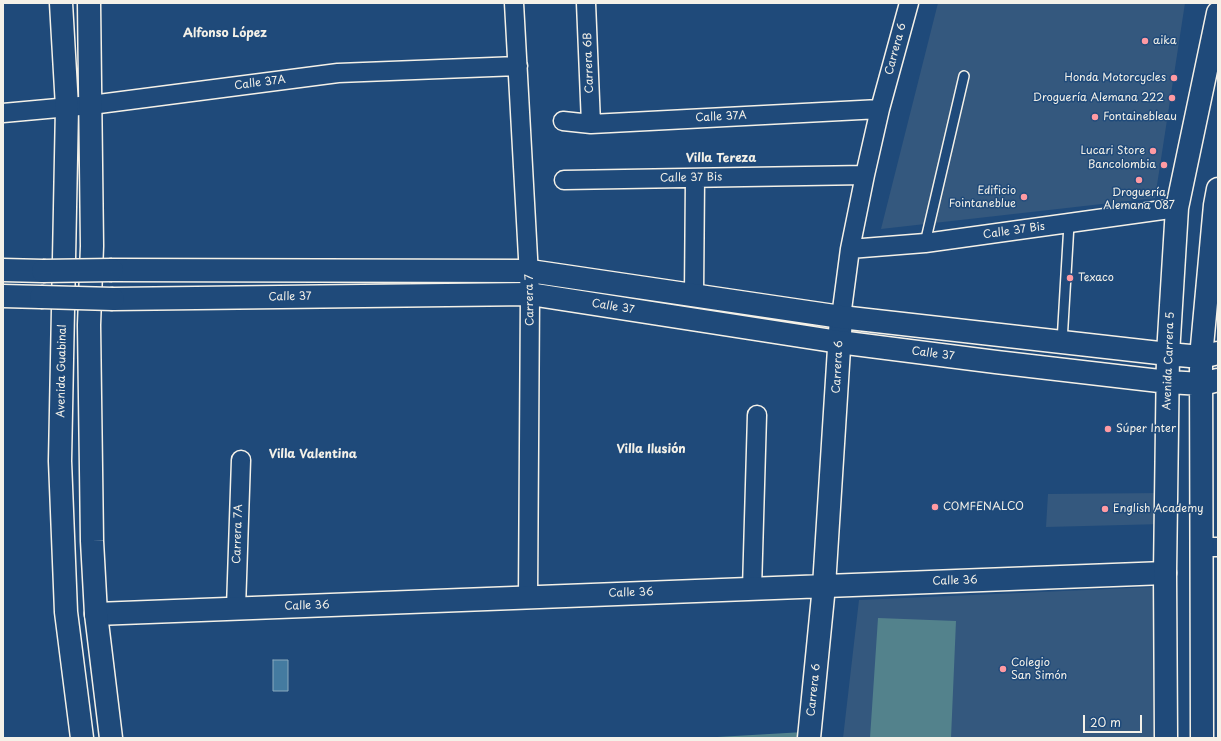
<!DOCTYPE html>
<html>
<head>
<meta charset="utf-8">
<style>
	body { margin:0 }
	#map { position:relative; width:1221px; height:741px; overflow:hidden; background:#1f4a7a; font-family:"Playpen Sans",sans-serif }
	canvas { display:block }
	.frame { position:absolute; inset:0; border:4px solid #f4f1e8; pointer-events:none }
	.scale { position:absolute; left:1083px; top:715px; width:59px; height:18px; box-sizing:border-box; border:2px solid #f4f1e8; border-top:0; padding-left:5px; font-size:12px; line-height:14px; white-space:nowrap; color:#f4f1e8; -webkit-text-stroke:3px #1f4a7a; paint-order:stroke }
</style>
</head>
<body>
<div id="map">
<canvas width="1221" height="741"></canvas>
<div class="frame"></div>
<div class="scale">20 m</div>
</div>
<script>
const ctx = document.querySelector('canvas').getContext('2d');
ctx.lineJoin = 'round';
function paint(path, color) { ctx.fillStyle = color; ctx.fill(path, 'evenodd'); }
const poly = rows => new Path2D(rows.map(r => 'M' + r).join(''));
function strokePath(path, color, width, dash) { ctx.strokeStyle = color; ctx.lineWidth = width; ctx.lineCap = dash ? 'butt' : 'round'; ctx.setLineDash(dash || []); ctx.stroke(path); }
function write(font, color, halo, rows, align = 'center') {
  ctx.font = font + ' "Playpen Sans",sans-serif'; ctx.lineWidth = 3; ctx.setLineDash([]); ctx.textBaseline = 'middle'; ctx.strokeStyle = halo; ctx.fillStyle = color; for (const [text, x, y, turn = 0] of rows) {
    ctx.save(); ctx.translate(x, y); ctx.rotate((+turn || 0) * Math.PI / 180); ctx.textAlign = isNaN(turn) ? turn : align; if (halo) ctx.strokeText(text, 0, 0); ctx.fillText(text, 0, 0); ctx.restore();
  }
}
paint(poly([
	[938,3,1185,3,1155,198,881,229],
	[1165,493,1163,524,1046,527,1048,494],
	[1154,587,1157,738,843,738,859,600]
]), '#34587e');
paint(poly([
	[878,618,956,621,951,738,870,738],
	[804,732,803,738,700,738]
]), '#53828c');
const water = poly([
	[273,660,288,660,288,691,273,691,273,660]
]);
paint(water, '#447ba0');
strokePath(water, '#8aaabd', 1);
const service = poly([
	[925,243,964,76],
	[1062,342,1069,224]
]);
const minor = poly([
	[514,3,530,294,528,597],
	[586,3,591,124],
	[3,113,91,105,338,73,518,66],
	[563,121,591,124,880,109],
	[564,180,865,175],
	[850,249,925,243,1177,208],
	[694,294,695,178],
	[841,317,850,249,865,175,880,109,909,3],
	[1201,547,1218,547],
	[752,589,757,415],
	[236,608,241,460]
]);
const tertiary = poly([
	[96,614,1165,573],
	[809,738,824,586,841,317]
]);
const secondary = poly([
	[61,3,67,107,60,461,66,612,82,738],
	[89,3,92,246,89,325,92,541,96,614,111,738],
	[3,270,43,271],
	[112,270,530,271,841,317,1168,354,1201,357,1218,353],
	[3,296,41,297],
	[113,299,530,294,839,342,996,362,1168,382,1202,384,1218,380],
	[1166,738,1165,573,1168,354,1177,208,1218,13],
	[1202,738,1201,357,1215,205,1218,189]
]);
strokePath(service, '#f4f1e8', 12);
strokePath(minor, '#f4f1e8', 21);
strokePath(tertiary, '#f4f1e8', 25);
strokePath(secondary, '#f4f1e8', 25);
strokePath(service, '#1f4a7a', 9);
strokePath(minor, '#1f4a7a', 18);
strokePath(tertiary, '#1f4a7a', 22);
strokePath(secondary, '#1f4a7a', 22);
const secondaryBridge = poly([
	[43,271,112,270],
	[41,297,113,299]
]);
strokePath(secondaryBridge, '#f4f1e8', 25, []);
strokePath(secondaryBridge, '#1f4a7a', 22);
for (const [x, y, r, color] of [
	[1145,41,4,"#ff9aa2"],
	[1174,78,4,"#ff9aa2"],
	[1172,98,4,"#ff9aa2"],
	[1095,117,4,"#ff9aa2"],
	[1153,151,4,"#ff9aa2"],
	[1164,165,4,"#ff9aa2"],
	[1139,180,4,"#ff9aa2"],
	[1024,197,4,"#ff9aa2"],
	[1070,278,4,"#ff9aa2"],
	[1108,429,4,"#ff9aa2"],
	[935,507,4,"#ff9aa2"],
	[1105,509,4,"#ff9aa2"],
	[1003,669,4,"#ff9aa2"]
]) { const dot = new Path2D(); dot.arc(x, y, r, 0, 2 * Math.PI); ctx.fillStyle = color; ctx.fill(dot); strokePath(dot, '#1f4a7a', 1.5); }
write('11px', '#f4f1e8', '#1f4a7a', [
	["aika",1153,41],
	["Honda Motorcycles",1166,78,"right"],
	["Droguería Alemana 222",1164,98,"right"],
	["Fontainebleau",1103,117],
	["Lucari Store",1145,151,"right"],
	["Bancolombia",1156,165,"right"],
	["Edificio",1016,191,"right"],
	["Fointaneblue",1016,204,"right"],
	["Droguería",1139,193,"center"],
	["Alemana 087",1139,206,"center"],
	["Texaco",1078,278],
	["Súper Inter",1116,429],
	["COMFENALCO",943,507],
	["English Academy",1113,509],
	["Colegio",1011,663],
	["San Simón",1011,676]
], 'left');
write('11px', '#f4f1e8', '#1f4a7a', [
	["Carrera 6",896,49,-75],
	["Carrera 6B",589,63,-92],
	["Calle 37A",260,83,-7],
	["Calle 37A",721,117,-3],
	["Calle 37 Bis",691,178,-1],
	["Calle 37 Bis",1014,231,-8],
	["Calle 37",290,297,-1],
	["Carrera 7",530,300,-91],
	["Calle 37",613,307,9],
	["Calle 37",933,354,7],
	["Avenida Carrera 5",1169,361,-88],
	["Carrera 6",838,367,-87],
	["Avenida Guabinal",62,371,-89],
	["Carrera 7A",238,534,-88],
	["Calle 36",955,581,-2],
	["Calle 36",631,593,-2],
	["Calle 36",307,606,-2],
	["Carrera 6",814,690,-84]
]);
write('bold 12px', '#f4f1e8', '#1f4a7a', [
	["Alfonso López",225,34],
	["Villa Tereza",721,159],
	["Villa Ilusión",651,450],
	["Villa Valentina",313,455]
]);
</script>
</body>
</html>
